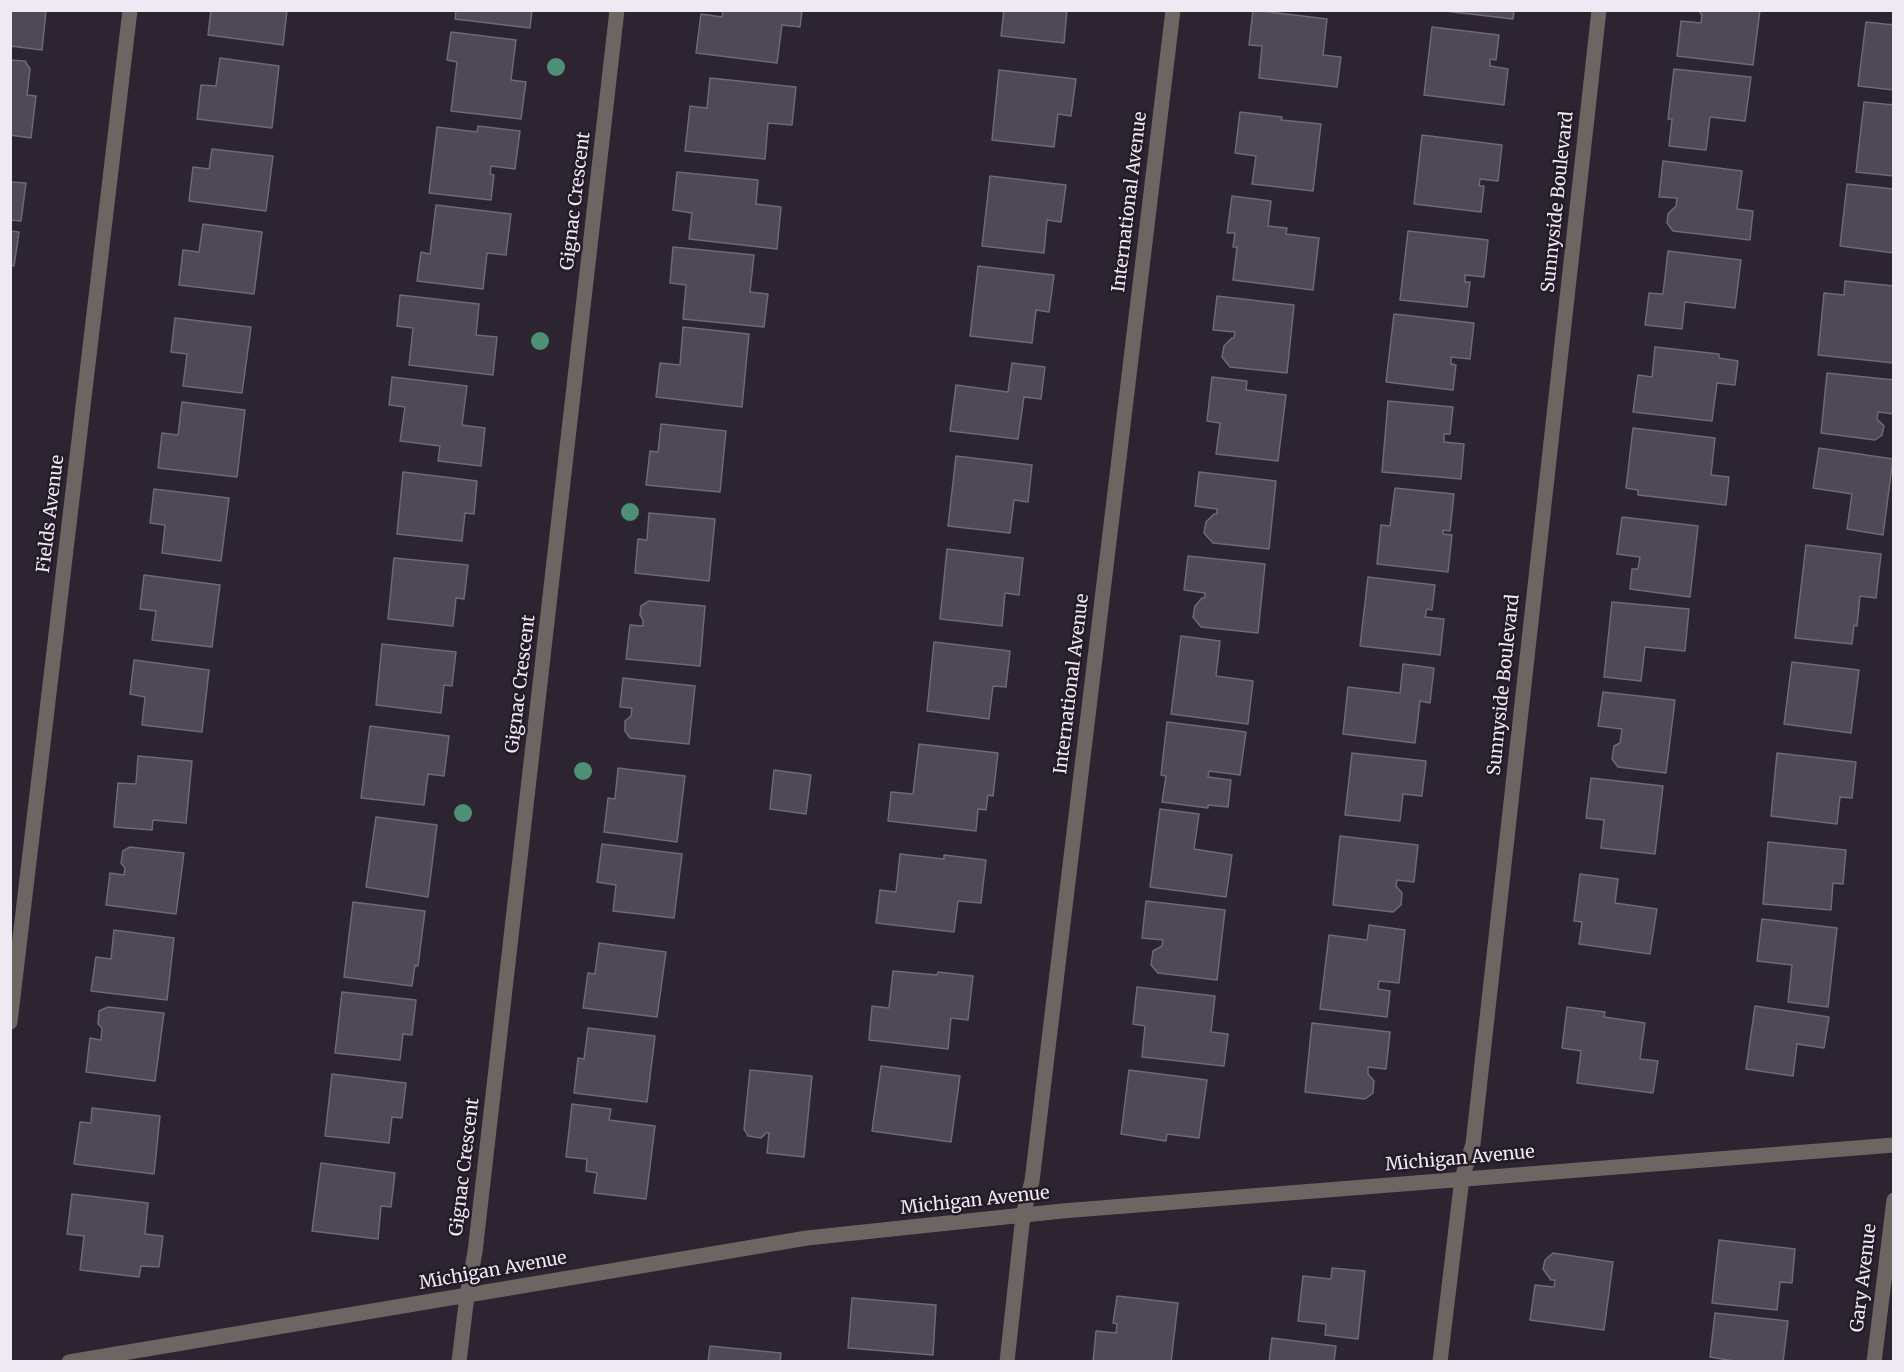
<!DOCTYPE html>
<html>
<head>
<meta charset="utf-8">
<style>
	body { margin:0 }
	#map { position:relative; width:1904px; height:1372px; overflow:hidden; background:#2d2431; font-family:Merriweather,serif }
	canvas { display:block }
	.frame { position:absolute; inset:0; border:12px solid #eee9f2; pointer-events:none }
</style>
</head>
<body>
<div id="map">
<canvas width="1904" height="1372"></canvas>
<div class="frame"></div>
</div>
<script>
const ctx = document.querySelector('canvas').getContext('2d');
ctx.lineJoin = 'round';
function paint(path, color) { ctx.fillStyle = color; ctx.fill(path, 'evenodd'); }
const poly = rows => new Path2D(rows.map(r => 'M' + r).join(''));
function strokePath(path, color, width, dash) { ctx.strokeStyle = color; ctx.lineWidth = width; ctx.lineCap = dash ? 'butt' : 'round'; ctx.setLineDash(dash || []); ctx.stroke(path); }
function write(font, color, halo, rows, align = 'center') {
  ctx.font = font + ' Merriweather,serif'; ctx.lineWidth = 5; ctx.setLineDash([]); ctx.textBaseline = 'middle'; ctx.strokeStyle = halo; ctx.fillStyle = color; for (const [text, x, y, turn = 0] of rows) {
    ctx.save(); ctx.translate(x, y); ctx.rotate((+turn || 0) * Math.PI / 180); ctx.textAlign = isNaN(turn) ? turn : align; if (halo) ctx.strokeText(text, 0, 0); ctx.fillText(text, 0, 0); ctx.restore();
  }
}
const building = poly([
	[10,10,46,11,42,50,10,46,10,10],
	[211,10,287,10,283,45,208,35,211,10],
	[456,10,532,10,530,28,455,19,456,10],
	[723,10,802,10,800,27,782,25,777,63,696,53,701,14,722,17,723,10],
	[1004,10,1067,10,1064,43,1001,36,1004,10],
	[1253,10,1327,19,1323,55,1341,57,1337,87,1259,78,1262,46,1249,45,1253,10],
	[1436,10,1514,10,1513,19,1436,10],
	[1698,10,1760,10,1753,65,1677,56,1681,21,1701,23,1702,15,1698,10],
	[1866,22,1894,25,1894,90,1858,86,1866,22],
	[1432,27,1499,35,1496,60,1490,59,1490,66,1508,69,1504,105,1424,95,1432,27],
	[451,32,516,40,511,80,526,82,521,119,451,111,457,62,447,60,451,32],
	[220,58,279,66,272,128,197,119,201,85,216,86,220,58],
	[10,60,25,61,30,69,27,95,36,96,31,138,10,135,10,60],
	[1674,69,1751,77,1745,121,1710,117,1706,150,1669,146,1672,119,1668,119,1674,69],
	[999,70,1076,79,1071,116,1058,114,1054,147,992,140,999,70],
	[710,78,796,87,792,125,768,123,765,159,685,151,690,106,707,108,710,78],
	[1864,102,1894,105,1894,176,1856,172,1864,102],
	[1240,112,1282,117,1281,120,1321,124,1313,191,1252,184,1256,156,1235,153,1240,112],
	[478,126,520,131,515,169,491,166,490,174,494,175,491,200,429,193,437,127,477,132,478,126],
	[1422,135,1502,145,1498,181,1480,179,1479,186,1484,186,1481,212,1414,204,1422,135],
	[212,149,273,156,266,211,189,201,193,167,209,169,212,149],
	[1663,161,1742,171,1737,209,1753,211,1750,240,1673,231,1667,223,1668,214,1676,206,1677,198,1659,197,1663,161],
	[677,172,758,180,756,204,781,207,777,249,689,239,692,213,673,210,677,172],
	[990,176,1066,185,1061,222,1047,220,1044,253,982,246,990,176],
	[10,182,26,183,21,221,10,220,10,182],
	[1847,184,1894,189,1894,253,1840,246,1847,184],
	[1232,196,1271,201,1268,226,1287,228,1286,234,1319,238,1313,290,1233,280,1237,247,1233,247,1235,233,1227,233,1232,196],
	[436,205,511,214,506,255,487,253,483,289,417,281,421,252,430,254,436,205],
	[203,224,262,232,254,294,179,285,183,250,199,252,203,224],
	[10,231,19,232,14,266,10,265,10,231],
	[1408,231,1488,240,1484,277,1465,275,1465,282,1470,282,1467,307,1400,300,1408,231],
	[673,247,754,255,750,292,768,294,764,327,683,319,686,285,670,283,673,247],
	[1668,251,1741,260,1735,308,1685,302,1682,329,1645,325,1649,293,1663,294,1668,251],
	[978,266,1054,275,1049,312,1036,310,1032,343,970,336,978,266],
	[1845,281,1894,286,1894,363,1818,355,1824,293,1844,295,1845,281],
	[400,295,479,304,476,335,497,337,493,375,409,365,413,328,397,326,400,295],
	[1217,296,1294,305,1287,373,1230,367,1222,357,1224,346,1232,338,1234,338,1235,332,1213,330,1217,296],
	[1394,314,1474,323,1470,359,1451,357,1451,364,1456,365,1453,390,1386,382,1394,314],
	[175,318,251,327,242,393,183,386,187,354,171,352,175,318],
	[683,327,749,334,742,407,656,397,660,363,680,365,683,327],
	[1655,347,1719,354,1719,358,1738,361,1735,385,1717,383,1712,421,1633,412,1638,375,1652,377,1655,347],
	[1012,363,1045,367,1041,399,1024,397,1018,439,950,431,956,385,1008,392,1012,363],
	[1827,373,1894,380,1894,414,1878,412,1877,419,1884,426,1882,435,1875,440,1821,433,1827,373],
	[392,377,467,386,462,425,485,428,481,466,438,461,440,446,400,441,405,407,389,405,392,377],
	[1212,377,1247,381,1246,390,1286,395,1278,461,1216,454,1220,423,1207,421,1212,377],
	[1388,401,1453,407,1450,434,1444,434,1444,442,1464,444,1461,479,1382,472,1388,401],
	[182,402,245,410,237,477,158,468,162,433,178,435,182,402],
	[661,424,726,431,720,492,646,485,650,451,658,452,661,424],
	[1633,428,1715,438,1711,475,1729,477,1726,505,1638,495,1638,490,1626,488,1633,428],
	[1819,448,1893,459,1883,535,1847,529,1852,494,1813,488,1819,448],
	[956,456,1032,465,1028,502,1014,500,1010,533,948,526,956,456],
	[403,472,477,481,474,514,465,513,462,541,397,534,403,472],
	[1199,472,1276,481,1269,549,1213,543,1204,533,1206,522,1214,514,1217,514,1217,509,1195,506,1199,472],
	[1395,488,1454,494,1450,531,1443,530,1443,534,1452,535,1448,572,1377,564,1381,525,1390,526,1395,488],
	[154,489,229,498,221,561,162,553,165,525,150,523,154,489],
	[649,513,715,519,709,581,635,573,638,539,647,540,649,513],
	[1622,517,1698,526,1690,597,1630,589,1632,569,1638,569,1640,557,1617,554,1622,517],
	[1806,545,1881,554,1876,598,1860,596,1857,626,1854,625,1852,644,1795,638,1806,545],
	[947,549,1023,558,1019,595,1005,593,1002,626,940,619,947,549],
	[1188,556,1265,564,1258,633,1201,627,1193,617,1195,606,1202,598,1205,598,1205,593,1184,590,1188,556],
	[394,558,468,565,464,599,456,598,453,626,388,619,394,558],
	[144,575,220,585,212,647,152,640,156,611,140,609,144,575],
	[1368,577,1435,585,1432,610,1427,609,1425,617,1444,619,1440,655,1360,646,1368,577],
	[649,601,705,606,700,666,626,659,630,625,643,626,643,620,640,615,641,606,649,601],
	[1612,602,1689,609,1685,651,1645,647,1641,681,1604,677,1612,602],
	[1181,636,1220,641,1216,676,1253,681,1248,724,1171,714,1181,636],
	[934,642,1010,651,1006,687,993,686,989,719,927,711,934,642],
	[382,644,456,652,452,686,444,685,441,713,376,705,382,644],
	[134,660,209,670,202,732,142,725,145,697,130,694,134,660],
	[1792,662,1859,670,1851,733,1784,724,1792,662],
	[1403,664,1434,668,1430,703,1420,701,1415,743,1343,734,1348,687,1400,693,1403,664],
	[623,678,695,686,689,744,630,738,625,731,625,721,631,716,632,708,620,707,623,678],
	[1603,692,1675,700,1666,773,1618,767,1612,759,1614,746,1620,743,1622,729,1598,726,1603,692],
	[1167,722,1246,732,1240,775,1209,771,1208,777,1231,780,1228,807,1208,805,1208,808,1162,802,1166,776,1161,775,1167,722],
	[370,726,449,736,444,776,428,774,424,805,361,798,370,726],
	[919,744,998,753,993,796,988,795,986,810,978,809,976,831,888,821,891,792,913,794,919,744],
	[1352,753,1426,761,1422,796,1403,794,1400,821,1345,815,1352,753],
	[1777,753,1856,762,1852,798,1840,797,1837,824,1771,816,1777,753],
	[138,756,192,761,186,823,153,820,152,830,114,827,118,783,136,784,138,756],
	[618,768,685,776,677,842,604,832,608,798,615,799,618,768],
	[774,770,811,775,806,814,770,809,774,770],
	[1591,778,1663,786,1655,854,1601,848,1604,820,1586,818,1591,778],
	[1160,809,1199,814,1194,849,1232,855,1226,897,1150,887,1160,809],
	[376,817,437,825,428,897,366,887,376,817],
	[1340,836,1418,845,1414,882,1397,880,1396,886,1402,893,1401,905,1393,912,1333,905,1340,836],
	[1768,842,1846,850,1843,884,1833,883,1831,910,1763,904,1768,842],
	[602,844,682,854,674,918,613,911,616,885,597,882,602,844],
	[130,847,184,853,176,914,106,905,110,873,124,875,125,868,121,863,123,851,130,847],
	[900,854,944,859,944,855,986,860,981,903,958,901,954,932,876,923,880,890,896,892,900,854],
	[1580,874,1618,879,1615,903,1657,909,1650,954,1579,944,1582,922,1574,921,1580,874],
	[1146,901,1225,910,1217,980,1158,973,1151,965,1153,951,1162,946,1163,940,1142,938,1146,901],
	[353,902,425,911,418,966,415,965,412,986,344,977,353,902],
	[1762,919,1837,928,1828,1007,1788,1002,1792,965,1757,961,1762,919],
	[1369,925,1405,930,1399,983,1379,981,1378,989,1390,991,1387,1017,1320,1009,1329,935,1367,940,1369,925],
	[114,930,174,938,167,1000,91,991,96,957,111,959,114,930],
	[599,943,666,952,657,1017,583,1008,588,973,595,974,599,943],
	[893,971,937,975,938,972,973,976,968,1020,951,1018,948,1049,869,1040,872,1006,889,1008,893,971],
	[1137,987,1215,996,1211,1032,1228,1034,1224,1066,1142,1057,1145,1026,1133,1024,1137,987],
	[342,992,416,1000,412,1035,403,1034,400,1060,335,1053,342,992],
	[1755,1006,1829,1017,1824,1048,1797,1044,1793,1076,1746,1069,1755,1006],
	[108,1007,164,1013,155,1081,86,1072,90,1038,101,1040,102,1028,98,1024,99,1011,108,1007],
	[1567,1007,1605,1012,1604,1017,1645,1023,1640,1059,1658,1061,1653,1093,1577,1083,1581,1051,1562,1048,1567,1007],
	[1312,1023,1390,1032,1386,1069,1368,1067,1368,1074,1374,1081,1373,1093,1365,1099,1305,1092,1312,1023],
	[588,1028,655,1036,647,1102,574,1093,578,1058,584,1059,588,1028],
	[881,1066,960,1076,951,1142,872,1131,881,1066],
	[750,1070,812,1076,804,1157,767,1153,769,1133,766,1133,761,1138,748,1136,744,1129,750,1070],
	[1129,1070,1207,1080,1199,1138,1167,1134,1166,1141,1121,1134,1129,1070],
	[332,1074,406,1083,402,1118,392,1117,389,1143,325,1136,332,1074],
	[572,1104,611,1109,609,1120,655,1126,646,1199,594,1193,597,1173,586,1171,587,1159,566,1157,572,1104],
	[92,1108,160,1116,154,1174,74,1164,80,1122,91,1123,92,1108],
	[321,1163,395,1173,391,1207,381,1206,378,1239,312,1231,321,1163],
	[72,1194,148,1203,145,1234,163,1236,159,1267,141,1266,139,1277,80,1270,84,1236,67,1234,72,1194],
	[1719,1240,1795,1249,1792,1283,1780,1282,1777,1310,1712,1303,1719,1240],
	[1553,1253,1613,1262,1604,1330,1530,1320,1535,1285,1554,1287,1555,1280,1551,1280,1543,1269,1545,1260,1553,1253],
	[1332,1268,1365,1271,1358,1339,1325,1335,1326,1324,1298,1321,1303,1276,1331,1279,1332,1268],
	[1117,1296,1178,1303,1171,1362,1093,1362,1096,1331,1116,1333,1117,1324,1113,1323,1117,1296],
	[852,1298,936,1305,933,1355,848,1348,852,1298],
	[1715,1313,1788,1321,1783,1362,1740,1362,1710,1357,1715,1313],
	[1272,1338,1336,1346,1334,1362,1269,1362,1272,1338],
	[710,1346,781,1353,780,1362,708,1362,710,1346]
]);
paint(building, '#4e4857');
strokePath(building, '#6f6878', 1.5);
strokePath(poly([
	[10,1022,130,10],
	[69,1362,807,1238,1062,1211,1894,1145],
	[459,1362,467,1295,475,1252,617,10],
	[1007,1362,1023,1215,1032,1181,1173,10],
	[1440,1362,1462,1178,1473,1144,1599,10],
	[1874,1362,1894,1200]
]), '#6e6563', 15);
ctx.fillStyle = '#4e9075';
for (const [x, y] of [
	[556,67],
	[540,341],
	[630,512],
	[583,771],
	[463,813]
]) { ctx.beginPath(); ctx.arc(x, y, 9, 0, 2 * Math.PI); ctx.fill(); }
write('18px', '#eee9f2', '#231b27', [
	["Gignac Crescent",576,201,-83],
	["International Avenue",1130,202,-83],
	["Sunnyside Boulevard",1558,202,-84],
	["Fields Avenue",51,514,-83],
	["Gignac Crescent",521,684,-83],
	["International Avenue",1072,684,-83],
	["Sunnyside Boulevard",1504,685,-84],
	["Michigan Avenue",1460,1159,-5],
	["Gignac Crescent",465,1167,-83],
	["Michigan Avenue",975,1201,-6],
	["Michigan Avenue",493,1271,-10],
	["Gary Avenue",1864,1278,-83]
]);
</script>
</body>
</html>
